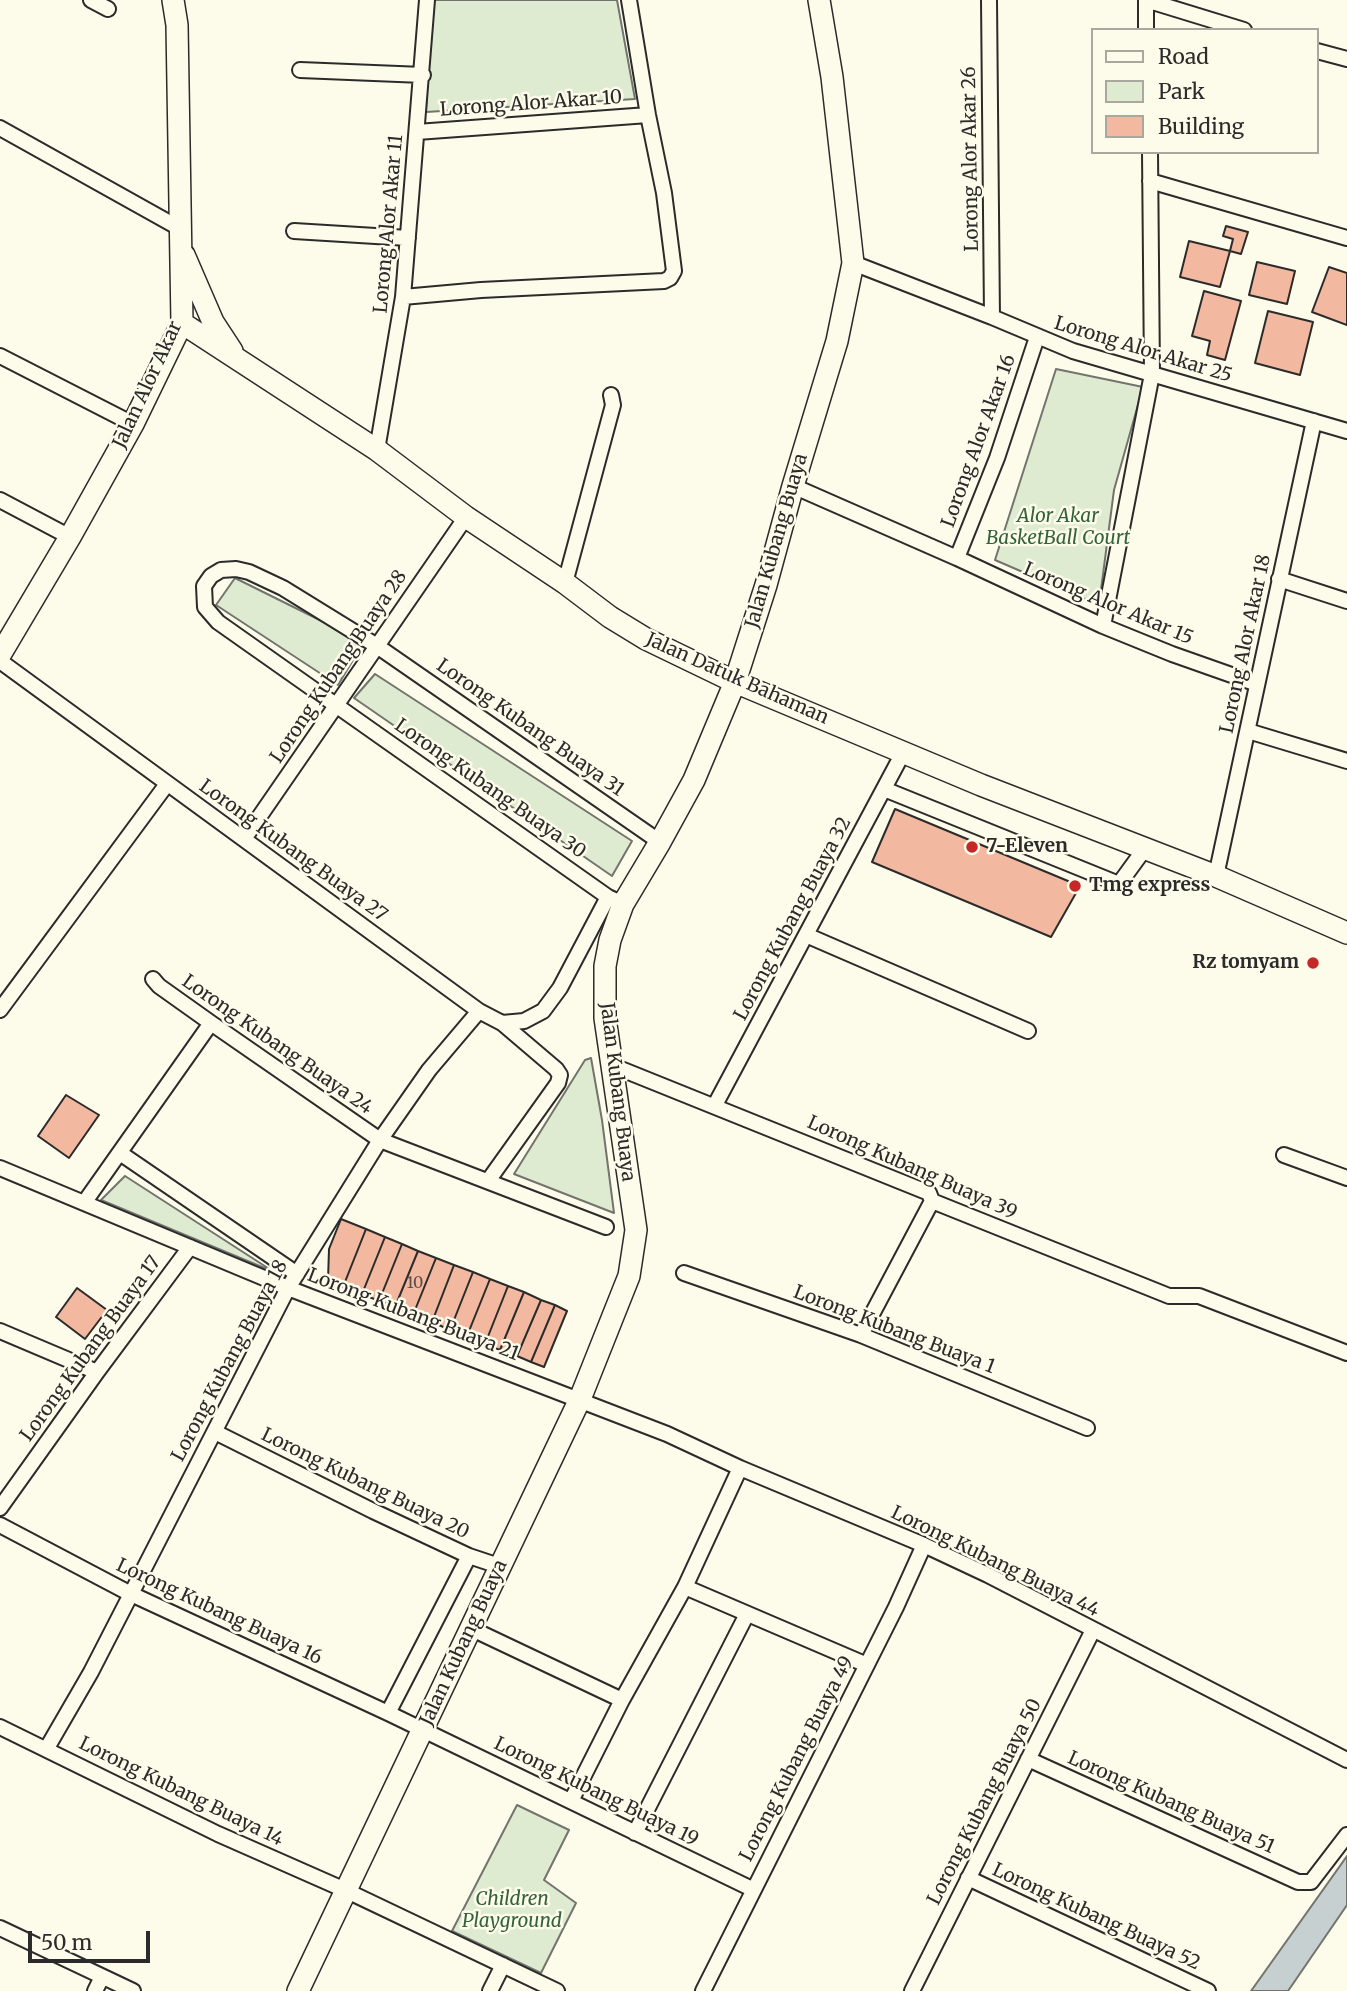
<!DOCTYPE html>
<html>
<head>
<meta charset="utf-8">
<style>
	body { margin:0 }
	#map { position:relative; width:1347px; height:1991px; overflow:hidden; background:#fdfbea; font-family:Merriweather,serif }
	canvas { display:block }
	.legend { position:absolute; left:1091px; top:28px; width:228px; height:126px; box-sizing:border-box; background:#fdfbea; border:2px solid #a9a89e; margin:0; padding:9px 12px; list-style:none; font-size:21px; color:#2b2b2b }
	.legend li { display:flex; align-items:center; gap:14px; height:35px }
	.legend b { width:35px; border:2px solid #a9a89e }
	.scale { position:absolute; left:28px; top:1931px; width:122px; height:32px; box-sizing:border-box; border:4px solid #2b2b2b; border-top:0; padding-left:9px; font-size:21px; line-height:24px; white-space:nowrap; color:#2b2b2b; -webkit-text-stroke:5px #fdfbea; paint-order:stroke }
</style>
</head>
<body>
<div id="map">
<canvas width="1347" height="1991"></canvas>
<ul class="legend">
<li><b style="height:9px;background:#fdfbea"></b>Road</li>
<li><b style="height:19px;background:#deebd1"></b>Park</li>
<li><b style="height:19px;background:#f2b8a0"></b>Building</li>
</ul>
<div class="scale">50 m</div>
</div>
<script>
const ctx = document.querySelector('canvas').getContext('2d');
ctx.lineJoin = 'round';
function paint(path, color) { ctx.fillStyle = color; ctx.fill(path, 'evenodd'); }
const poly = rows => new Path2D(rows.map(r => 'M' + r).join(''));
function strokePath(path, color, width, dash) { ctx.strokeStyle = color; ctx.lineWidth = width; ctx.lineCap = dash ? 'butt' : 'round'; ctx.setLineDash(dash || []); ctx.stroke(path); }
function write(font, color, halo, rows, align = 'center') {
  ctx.font = font + ' Merriweather,serif'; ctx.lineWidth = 5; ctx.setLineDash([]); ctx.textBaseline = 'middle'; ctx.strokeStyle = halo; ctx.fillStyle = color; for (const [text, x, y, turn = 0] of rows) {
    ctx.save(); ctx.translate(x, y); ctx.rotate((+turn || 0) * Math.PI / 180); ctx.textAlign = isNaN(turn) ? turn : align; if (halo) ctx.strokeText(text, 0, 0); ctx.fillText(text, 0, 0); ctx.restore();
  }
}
const green = poly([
	[431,0,617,0,635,99,426,112,431,0],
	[1056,369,1143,387,1114,490,1099,605,995,560,1056,369],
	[235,578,364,642,338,685,216,605,235,578],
	[375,674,632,841,612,876,354,698,375,674],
	[591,1058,602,1120,614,1213,514,1174,585,1060,591,1058],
	[125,1176,274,1272,101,1200,125,1176],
	[517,1805,569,1830,544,1880,576,1903,541,1973,452,1931,517,1805]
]);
paint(green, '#deebd1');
strokePath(green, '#74746e', 2);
const water = poly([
	[1347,1856,1347,1905,1288,1991,1251,1991,1347,1856]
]);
paint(water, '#c7d0d0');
strokePath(water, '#74746e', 2);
const building = poly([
	[1226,226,1248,232,1241,254,1230,251,1233,239,1223,236,1226,226],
	[1189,241,1230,251,1220,287,1180,277,1189,241],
	[1257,262,1295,271,1287,304,1249,295,1257,262],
	[1329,267,1347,273,1347,325,1312,312,1329,267],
	[1204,291,1241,301,1225,360,1207,355,1210,341,1192,336,1204,291],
	[1268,311,1313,322,1300,375,1255,363,1268,311],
	[895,809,1080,886,1051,937,872,862,895,809],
	[66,1095,99,1115,69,1158,38,1136,66,1095],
	[341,1219,366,1229,343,1287,328,1280,329,1249,341,1219],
	[366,1229,385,1237,362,1294,343,1287,366,1229],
	[385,1237,402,1244,379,1301,362,1294,385,1237],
	[402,1244,418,1251,395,1307,379,1301,402,1244],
	[418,1251,436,1258,413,1315,395,1307,418,1251],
	[436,1258,454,1265,432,1322,413,1315,436,1258],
	[454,1265,473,1272,450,1330,432,1322,454,1265],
	[473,1272,490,1279,467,1336,450,1330,473,1272],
	[490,1279,508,1286,485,1344,467,1336,490,1279],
	[508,1286,524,1292,500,1350,485,1344,508,1286],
	[77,1288,107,1310,85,1339,56,1317,77,1288],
	[524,1292,541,1300,517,1356,500,1350,524,1292],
	[541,1300,555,1305,531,1362,517,1356,541,1300],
	[555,1305,567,1311,544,1367,531,1362,555,1305]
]);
paint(building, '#f2b8a0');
strokePath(building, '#2b2b2b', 2);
const street = poly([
	[91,0,108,9],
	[989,0,992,317],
	[1146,0,1244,30],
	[1146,0,1146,30],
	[1317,51,1347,59],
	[300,70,423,75],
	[0,128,179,228],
	[417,132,648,115],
	[1150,181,1347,238],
	[294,231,408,238],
	[853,263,992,317,1073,351,1347,431],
	[403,297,481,290,664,281,670,278,674,271,664,193,648,115,629,0],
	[0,356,133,424],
	[377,450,403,297,427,0],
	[793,486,957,558,1103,626,1172,654,1257,684],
	[0,500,70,537],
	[957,558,997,458,1037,337],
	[1279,579,1347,601],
	[565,583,613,405,611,395],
	[1103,626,1152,374,1150,152],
	[0,661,479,1011,502,1023,556,1069,560,1075,558,1083,488,1181],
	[1248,731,1347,761],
	[884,789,1119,884,1146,847],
	[244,839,466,517],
	[1216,876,1314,421],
	[623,904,608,897,218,622,205,607,204,586,211,576,221,570,236,569,249,572,283,588,377,646,660,842],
	[806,935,1028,1031],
	[153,979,159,986,211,1023,380,1140,606,1227],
	[0,1010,167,784],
	[502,1023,524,1021,543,1011,560,988,608,897],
	[611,1065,929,1193,932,1201,1169,1296,1199,1296,1347,1353],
	[715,1105,904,751],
	[120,1153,297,1274],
	[1284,1155,1347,1178],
	[0,1168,288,1288,667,1434,740,1468,924,1545,988,1575,1347,1760],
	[84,1203,211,1023],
	[684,1273,861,1335,1087,1428],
	[0,1331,97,1372],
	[861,1335,932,1201],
	[215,1432,373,1511,469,1556,499,1566],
	[0,1508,97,1372,190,1247],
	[0,1525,129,1593,388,1713,752,1889],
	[685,1587,867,1665],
	[470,1628,622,1700],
	[388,1713,469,1556],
	[0,1727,218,1834,345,1890,557,1991],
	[47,1748,91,1672,288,1288,380,1140,429,1070,479,1011],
	[1028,1759,1298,1882,1311,1882,1347,1835],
	[571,1801,622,1700,685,1587,740,1468],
	[635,1833,747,1614],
	[968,1878,1208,1991],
	[0,1928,133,1991],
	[95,1991,102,1977],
	[490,1991,503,1965],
	[703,1991,896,1607,924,1545],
	[912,1991,1093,1630]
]);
const secondary = poly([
	[184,255,213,322,232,351],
	[182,323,377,450,466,517,565,583,610,617,646,639,735,682,981,785,1216,876,1347,933],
	[0,655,70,537,133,424,182,323,177,25,173,0],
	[298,1991,580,1399,629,1276,636,1230,605,1018,605,966,610,940,623,904,660,842,694,780,735,682,766,585,793,486,837,341,853,263,832,77,819,0]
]);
strokePath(street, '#2b2b2b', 18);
strokePath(secondary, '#2b2b2b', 24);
strokePath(street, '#fdfbea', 14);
strokePath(secondary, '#fdfbea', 21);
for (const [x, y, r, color] of [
	[972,847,7,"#c62828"],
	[1075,886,7,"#c62828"],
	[1313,963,7,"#c62828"]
]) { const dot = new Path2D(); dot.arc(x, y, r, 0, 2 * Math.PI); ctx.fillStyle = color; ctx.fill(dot); strokePath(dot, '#fdfbea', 2.5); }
write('16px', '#5d4e48', null, [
	["10",415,1283]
]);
write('19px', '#2b2b2b', '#fdfbea', [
	["Lorong Alor Akar 10",531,104,-4],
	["Lorong Alor Akar 26",971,159,-91],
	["Lorong Alor Akar 11",389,224,-85],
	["Lorong Alor Akar 25",1143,350,17],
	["Jalan Alor Akar",148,385,-65],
	["Lorong Alor Akar 16",979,441,-70],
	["Jalan Kubang Buaya",777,541,-74],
	["Lorong Alor Akar 15",1108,604,23],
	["Lorong Alor Akar 18",1246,644,-78],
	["Lorong Kubang Buaya 28",339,667,-56],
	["Jalan Datuk Bahaman",737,679,24],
	["Lorong Kubang Buaya 31",530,728,35],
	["Lorong Kubang Buaya 30",490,789,35],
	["Lorong Kubang Buaya 27",293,851,36],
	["Lorong Kubang Buaya 32",793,919,-62],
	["Lorong Kubang Buaya 24",277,1045,35],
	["Jalan Kubang Buaya",617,1092,83],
	["Lorong Kubang Buaya 39",912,1168,24],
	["Lorong Kubang Buaya 21",413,1315,21],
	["Lorong Kubang Buaya 1",894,1330,21],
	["Lorong Kubang Buaya 17",91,1349,-54],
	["Lorong Kubang Buaya 18",230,1361,-62],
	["Lorong Kubang Buaya 20",365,1484,26],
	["Lorong Kubang Buaya 44",995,1562,26],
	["Lorong Kubang Buaya 16",219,1612,25],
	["Jalan Kubang Buaya",464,1643,-65],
	["Lorong Kubang Buaya 49",797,1759,-63],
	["Lorong Kubang Buaya 14",181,1792,26],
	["Lorong Kubang Buaya 19",596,1792,26],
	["Lorong Kubang Buaya 50",985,1802,-63],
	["Lorong Kubang Buaya 51",1171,1803,24],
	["Lorong Kubang Buaya 52",1096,1917,25]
]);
write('italic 19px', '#34623c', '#fdfbea', [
	["Alor Akar",1058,517],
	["BasketBall Court",1058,539],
	["Children",512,1900],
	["Playground",512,1922]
]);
write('bold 19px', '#2b2b2b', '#fdfbea', [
	["7-Eleven",986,847],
	["Tmg express",1089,886],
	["Rz tomyam",1299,963,"right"]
], 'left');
</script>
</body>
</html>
